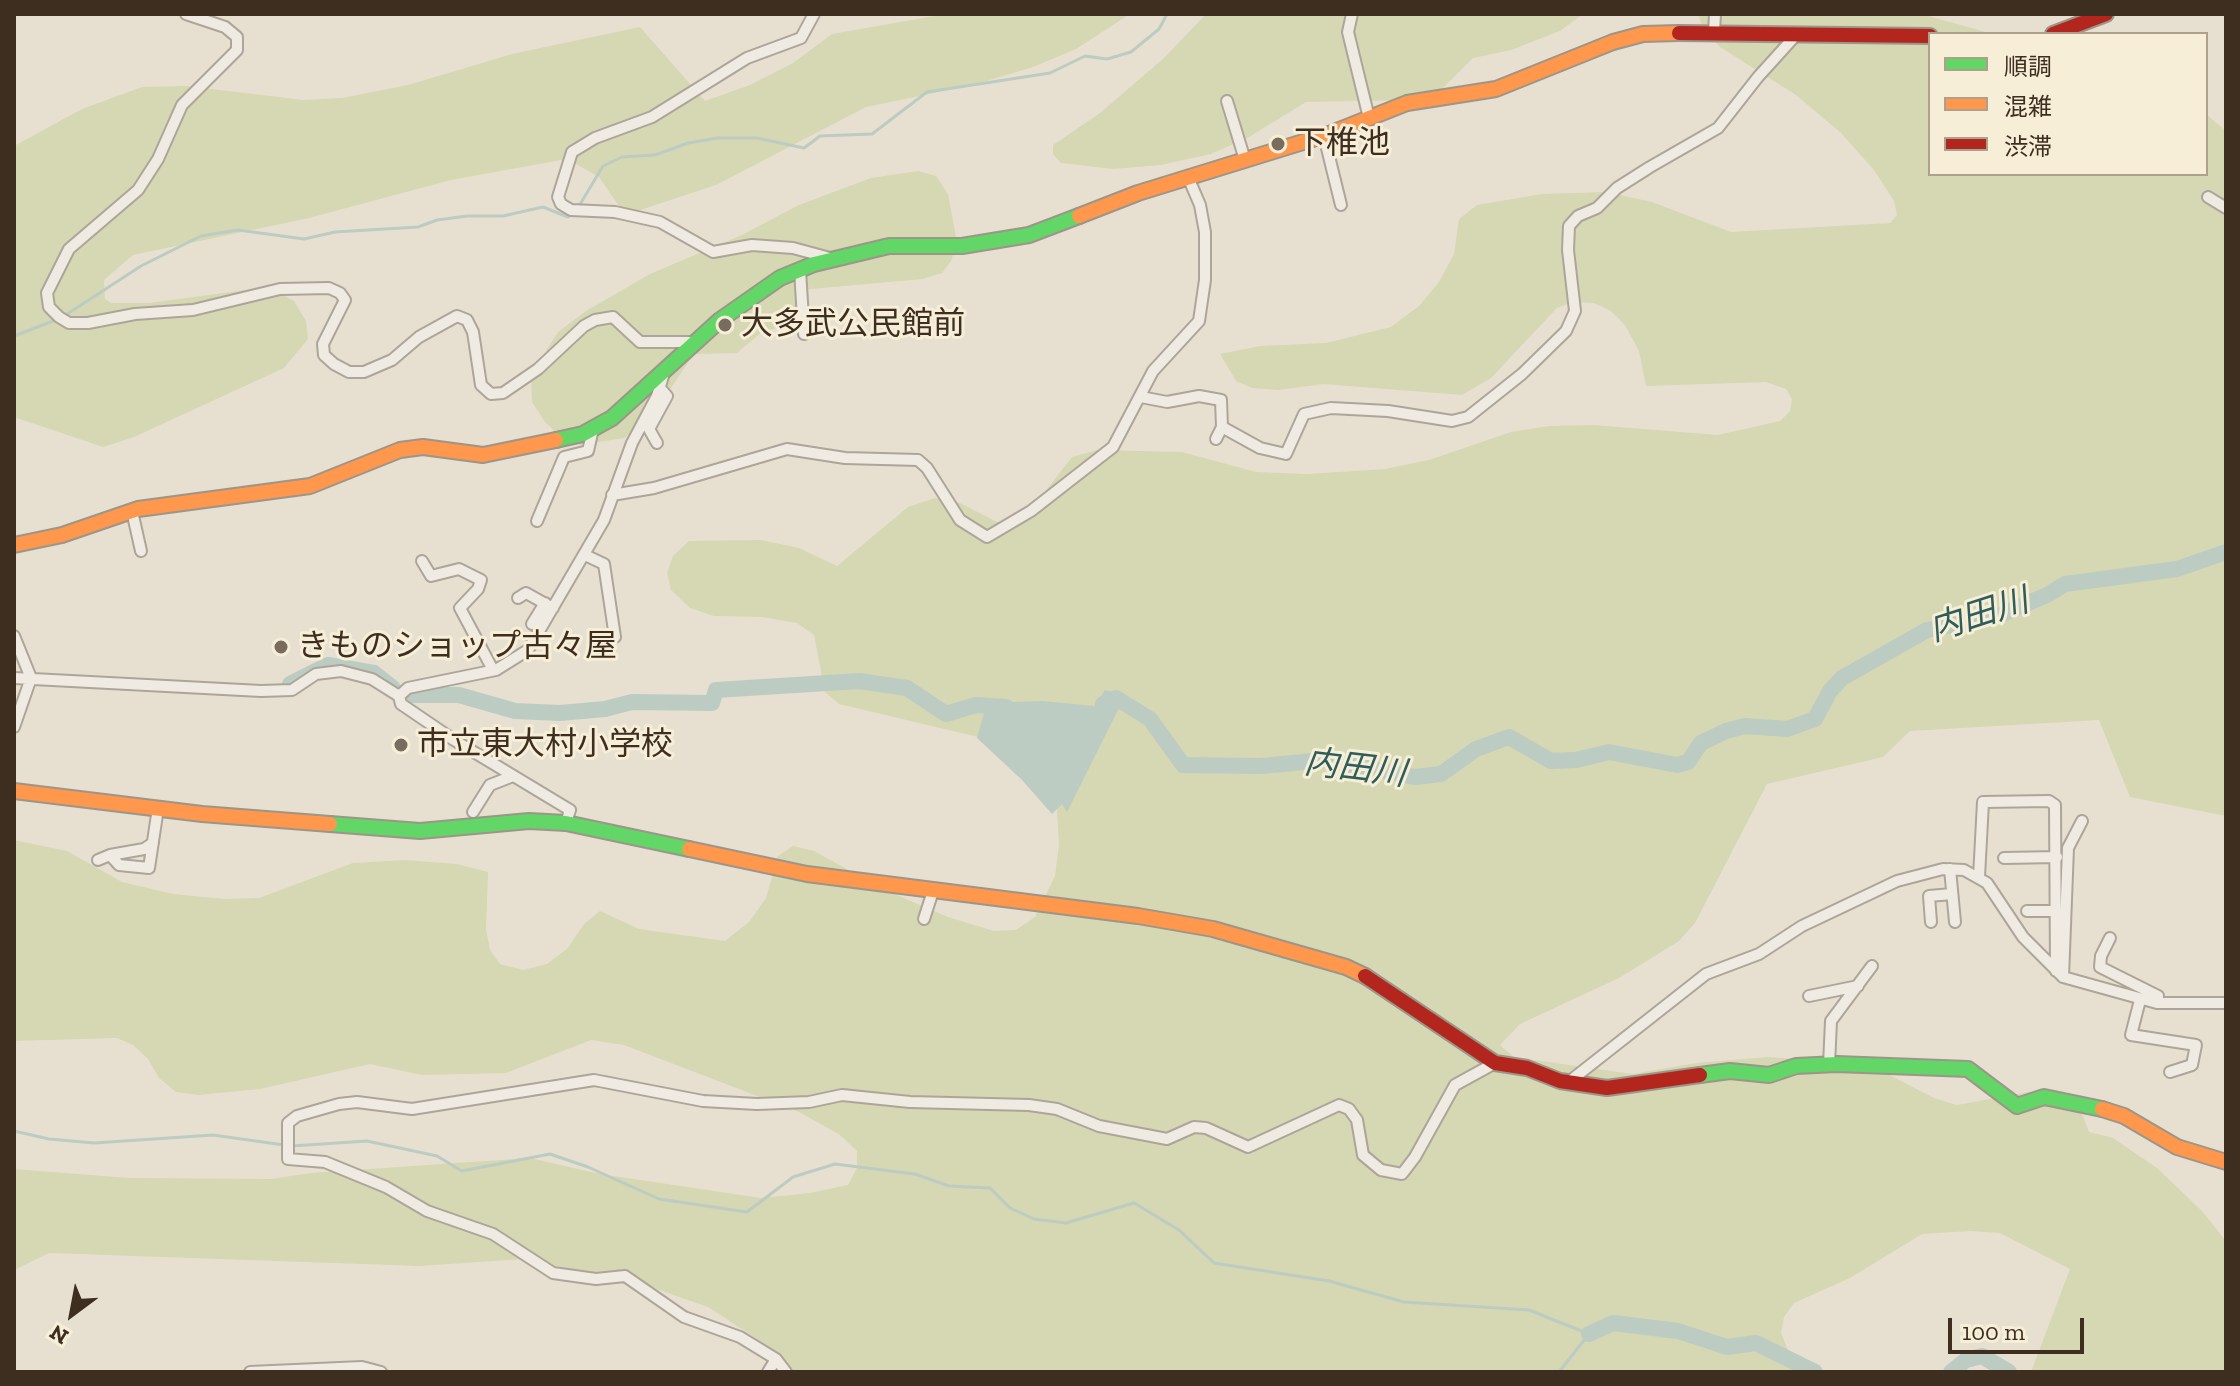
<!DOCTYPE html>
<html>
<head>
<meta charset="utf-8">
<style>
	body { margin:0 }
	#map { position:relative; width:2240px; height:1386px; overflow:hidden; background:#e7e0d1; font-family:"Zilla Slab","Noto Sans JP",serif }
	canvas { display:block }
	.frame { position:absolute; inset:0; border:16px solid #3d2e20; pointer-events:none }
	.legend { position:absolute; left:1928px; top:32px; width:280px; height:144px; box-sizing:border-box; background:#f7eed8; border:2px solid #ada18e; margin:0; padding:10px 14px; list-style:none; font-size:24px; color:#3d2e20 }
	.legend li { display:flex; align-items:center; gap:16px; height:40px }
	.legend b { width:40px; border:2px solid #ada18e }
	.north { position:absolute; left:32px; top:1274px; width:80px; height:80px; -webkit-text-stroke:6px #f7eed8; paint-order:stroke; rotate:212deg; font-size:22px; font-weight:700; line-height:32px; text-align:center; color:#3d2e20 }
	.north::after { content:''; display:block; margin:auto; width:28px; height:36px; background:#3d2e20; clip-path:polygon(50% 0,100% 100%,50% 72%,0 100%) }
	.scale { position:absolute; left:1948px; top:1318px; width:136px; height:36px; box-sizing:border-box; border:4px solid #3d2e20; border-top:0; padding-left:10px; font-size:24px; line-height:28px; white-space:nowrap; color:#3d2e20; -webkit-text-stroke:6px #f7eed8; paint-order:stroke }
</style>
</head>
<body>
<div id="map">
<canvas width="2240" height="1386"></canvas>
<div class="frame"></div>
<ul class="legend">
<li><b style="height:10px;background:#63d668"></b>順調</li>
<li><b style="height:10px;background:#ff974d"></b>混雑</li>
<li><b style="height:10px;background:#b3261e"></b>渋滞</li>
</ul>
<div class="north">N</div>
<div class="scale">100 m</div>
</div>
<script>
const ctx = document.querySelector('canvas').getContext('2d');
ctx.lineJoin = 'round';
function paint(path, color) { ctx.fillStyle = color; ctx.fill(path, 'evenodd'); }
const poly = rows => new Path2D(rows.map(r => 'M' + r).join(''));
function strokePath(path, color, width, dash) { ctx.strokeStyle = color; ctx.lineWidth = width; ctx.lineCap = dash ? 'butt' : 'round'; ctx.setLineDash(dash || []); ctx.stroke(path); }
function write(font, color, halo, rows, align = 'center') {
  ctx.font = font + ' "Zilla Slab","Noto Sans JP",serif'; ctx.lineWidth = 6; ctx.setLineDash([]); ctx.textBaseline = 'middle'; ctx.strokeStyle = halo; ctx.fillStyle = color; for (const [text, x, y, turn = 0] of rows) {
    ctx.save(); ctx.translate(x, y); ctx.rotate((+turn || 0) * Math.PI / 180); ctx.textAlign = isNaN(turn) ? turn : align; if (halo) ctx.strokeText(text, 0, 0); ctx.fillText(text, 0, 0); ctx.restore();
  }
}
paint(poly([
	[946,14,1130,14,1076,49,1033,67,973,85,866,107,716,185,625,215,599,177,567,159,451,180,309,218,133,255,104,280,105,299,111,303,149,303,268,287,294,301,306,321,308,339,284,368,134,437,103,447,14,417,14,146,82,109,142,87,187,86,303,100,342,98,408,85,512,54,640,27,705,101,750,85,793,63,832,34],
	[1206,14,1583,14,1560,31,1511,50,1473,58,1442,89,1418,100,1306,102,1249,137,1211,154,1161,165,1113,169,1061,163,1053,154,1053,145,1100,113,1164,58],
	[1698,14,1921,14,1993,34,1930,34,1930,174,2206,174,2206,114,2226,131,2226,816,2130,797,2099,720,1910,731,1883,757,1767,784,1695,923,1679,941,1619,978,1520,1024,1500,1045,1514,1057,1632,1074,1696,1063,1768,1057,1852,1063,1878,1069,1934,1098,1957,1105,2029,1092,2065,1099,2083,1116,2089,1132,2113,1138,2157,1168,2202,1211,2226,1241,2226,1372,2031,1372,2070,1269,2000,1233,1970,1231,1922,1234,1850,1278,1794,1303,1784,1317,1781,1333,1788,1350,1819,1372,781,1372,774,1350,708,1307,645,1285,524,1259,419,1266,49,1253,14,1270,14,1169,129,1178,271,1179,311,1173,530,1158,600,1174,761,1198,810,1193,848,1185,857,1168,857,1151,840,1135,799,1112,624,1045,591,1040,506,1073,422,1075,370,1064,260,1089,198,1095,176,1092,159,1078,148,1059,133,1045,117,1038,14,1041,14,840,67,851,122,882,173,894,225,899,259,898,353,863,405,860,457,864,488,872,486,929,490,950,500,964,523,970,547,964,567,949,584,924,600,911,639,929,725,941,749,922,766,898,778,856,793,846,814,851,885,890,948,917,994,931,1016,930,1035,917,1055,876,1059,845,1057,810,1050,786,978,737,839,704,825,692,814,635,797,623,762,617,714,616,690,608,671,590,667,573,673,556,689,541,761,540,799,548,837,566,908,507,935,498,960,503,997,522,1013,525,1036,503,1072,457,1097,450,1182,452,1256,472,1307,474,1385,469,1429,460,1511,432,1549,426,1594,425,1718,435,1780,421,1790,411,1792,399,1786,389,1766,382,1646,386,1639,351,1625,325,1611,311,1594,303,1572,302,1557,308,1491,378,1462,395,1323,384,1278,390,1252,388,1236,381,1220,354,1260,346,1326,343,1391,327,1419,306,1439,282,1454,254,1459,219,1477,205,1542,194,1605,192,1652,202,1731,232,1890,223,1897,215,1894,201,1874,170,1841,133,1796,95,1720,47,1703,28],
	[918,171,936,176,948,194,957,242,951,261,942,273,922,279,800,290,793,324,762,332,737,353,694,354,649,420,624,438,580,445,562,438,545,422,532,402,531,375,558,332,586,311,650,274,742,235,799,205,871,178]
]), '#d6d7b3');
paint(poly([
	[1105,690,1125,696,1067,812,1062,804,1052,814,1022,780,977,738,987,703,1042,701,1095,706]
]), '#bcccc2');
strokePath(poly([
	[579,206,603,166,622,157,655,155,688,143,718,138,757,138,804,148,820,136,872,134,927,92,1050,73,1085,56,1107,59,1131,52,1159,29,1167,14],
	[14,336,61,318,141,266,201,236,238,230,304,239,335,232,418,227,437,220,467,216,503,216,543,207,568,217,571,214],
	[14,1131,49,1139,94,1143,213,1135,284,1145],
	[292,1146,367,1141,437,1156,462,1171,550,1154,588,1167,659,1199,747,1212,793,1177,835,1164,915,1174,949,1186,990,1188,1010,1208,1034,1219,1066,1223,1134,1203,1179,1230,1214,1263,1329,1281,1404,1302,1529,1310,1589,1334,1559,1372]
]), '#bcccc2', 3);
strokePath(poly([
	[290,684,328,665,374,673,393,688],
	[411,695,459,695,515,711,560,713,605,709,632,702,712,703,716,690,859,681,907,688,946,714,976,705,1006,707],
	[1103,704,1116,698,1150,719,1183,765,1261,766,1325,760,1415,777,1441,774,1476,749,1509,737,1551,761,1576,760,1609,752,1677,765,1688,762,1701,743,1726,731,1745,726,1787,729,1815,719,1830,691,1842,678,1927,630,1998,616,2047,595,2065,584,2177,569,2226,552],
	[1589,1334,1613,1323,1678,1331,1727,1347,1756,1343,1815,1372],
	[1951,1372,1966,1360,1982,1356,2009,1372]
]), '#bcccc2', 16);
const street = poly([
	[186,14,225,27,237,37,237,50,182,105,158,159,138,190,69,249,47,293,49,307,59,317,69,323,88,323,135,314,193,310,280,289,329,288,340,293,345,300,323,344,324,355,334,364,349,372,364,372,392,360,419,337,457,316,467,320,473,332,481,385,491,394,503,393,538,369,584,326,595,320,613,317,640,342,693,342],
	[814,14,801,38,747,58,652,117,595,138,572,152,558,197,561,204,571,210,615,212,660,222,713,252,752,245,793,248,830,258],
	[1352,14,1348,32,1369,118],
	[1714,32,1715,14],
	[1227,101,1245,160],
	[1324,136,1341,205],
	[2208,197,2226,208],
	[800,270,804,334],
	[1141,397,1167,402,1199,396,1221,400,1222,427,1260,448,1286,454,1304,414,1331,408,1388,411,1452,421,1468,417,1522,374,1566,331,1575,311,1568,250,1569,226,1578,216,1597,208,1617,188,1650,167,1718,128,1758,77,1796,35],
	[1216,439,1222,427],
	[657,443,649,429,667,396,660,388],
	[612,495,654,488,787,449,845,458,918,460,927,468,960,520,987,537,1031,511,1113,447,1153,371,1199,321,1205,280,1205,232,1200,205,1188,177],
	[132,511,141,551],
	[537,521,564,457,588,451,593,429],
	[585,555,604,564,615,637],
	[422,561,431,576,459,569,481,580,478,589,460,608,493,670],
	[518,598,526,593,553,608],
	[532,624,545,603],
	[14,636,31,678,14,727],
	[14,678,261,691,292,690,316,674,341,671,372,679,399,696,401,704,454,740,570,810,566,823],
	[399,696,408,688,496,670,528,650,604,520,632,443,657,396,664,373],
	[473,812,490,785,513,776],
	[153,843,144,849,110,855,119,865,149,868,158,808],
	[2004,858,2057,857],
	[98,860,110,855],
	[1950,869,1955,922],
	[1979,877,1983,802,2049,801,2055,805,2056,971],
	[2027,911,2056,911],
	[924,919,933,891],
	[1931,922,1929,896,1952,894],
	[2110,938,2101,956,2100,967,2158,996,2157,1003],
	[2063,977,2068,848,2082,821],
	[1809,996,1858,986],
	[2140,1000,2131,1035,2196,1045,2192,1065,2170,1072],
	[1829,1065,1831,1021,1872,966],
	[1570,1081,1706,974,1759,954,1802,926,1897,881,1943,869,1964,870,1987,883,2023,937,2063,977,2157,1003,2226,1003],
	[250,1372,362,1367,381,1372],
	[768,1372,776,1359],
	[786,1372,776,1359,740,1337,684,1317,625,1276,596,1279,553,1273,493,1234,427,1211,386,1187,325,1162,288,1159,288,1123,297,1116,339,1104,357,1102,412,1109,594,1080,703,1101,757,1104,809,1102,842,1095,910,1102,1029,1105,1057,1109,1099,1126,1167,1139,1194,1127,1206,1128,1248,1147,1339,1105,1349,1109,1357,1120,1363,1155,1381,1170,1402,1174,1415,1157,1455,1085,1495,1063]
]);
const fast = poly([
	[556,440,583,434,612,418,720,320,780,278,814,264,889,246,962,246,1029,235,1079,216],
	[330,824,420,831,529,821,566,823,689,849],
	[1700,1075,1730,1071,1769,1075,1796,1066,1837,1064,1968,1069,2017,1106,2044,1097,2102,1109]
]);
const slow = poly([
	[1079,216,1138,193,1329,134,1407,103,1496,89,1613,42,1643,34,1679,33],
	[14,545,62,535,138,509,310,486,400,450,423,447,483,455,556,440],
	[14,791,202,814,330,824],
	[689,849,807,874,1138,916,1213,929,1346,967,1365,976],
	[2102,1109,2124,1116,2177,1147,2226,1162]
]);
const jam = poly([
	[1679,33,1930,36],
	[2053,34,2106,14],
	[1365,976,1495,1063,1527,1068,1560,1081,1607,1088,1700,1075]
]);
strokePath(street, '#ada599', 14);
strokePath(fast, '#9c958a', 18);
strokePath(slow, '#9c958a', 18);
strokePath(jam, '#9c958a', 18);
strokePath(street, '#efebe3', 10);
strokePath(fast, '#63d668', 14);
strokePath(slow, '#ff974d', 14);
strokePath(jam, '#b3261e', 14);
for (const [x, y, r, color] of [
	[1278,144,8,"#786c5e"],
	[725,325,8,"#786c5e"],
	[281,647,8,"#786c5e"],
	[401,745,8,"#786c5e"]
]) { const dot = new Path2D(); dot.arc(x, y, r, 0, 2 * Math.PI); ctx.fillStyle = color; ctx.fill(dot); strokePath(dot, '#f7eed8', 3); }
write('32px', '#3d2e20', '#f7eed8', [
	["下椎池",1294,144],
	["大多武公民館前",741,325],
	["きものショップ古々屋",297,647],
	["市立東大村小学校",417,745]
], 'left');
write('italic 34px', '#2f5d5a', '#f7eed8', [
	["内田川",1979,616,-18],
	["内田川",1355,769,7]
]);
</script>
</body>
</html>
